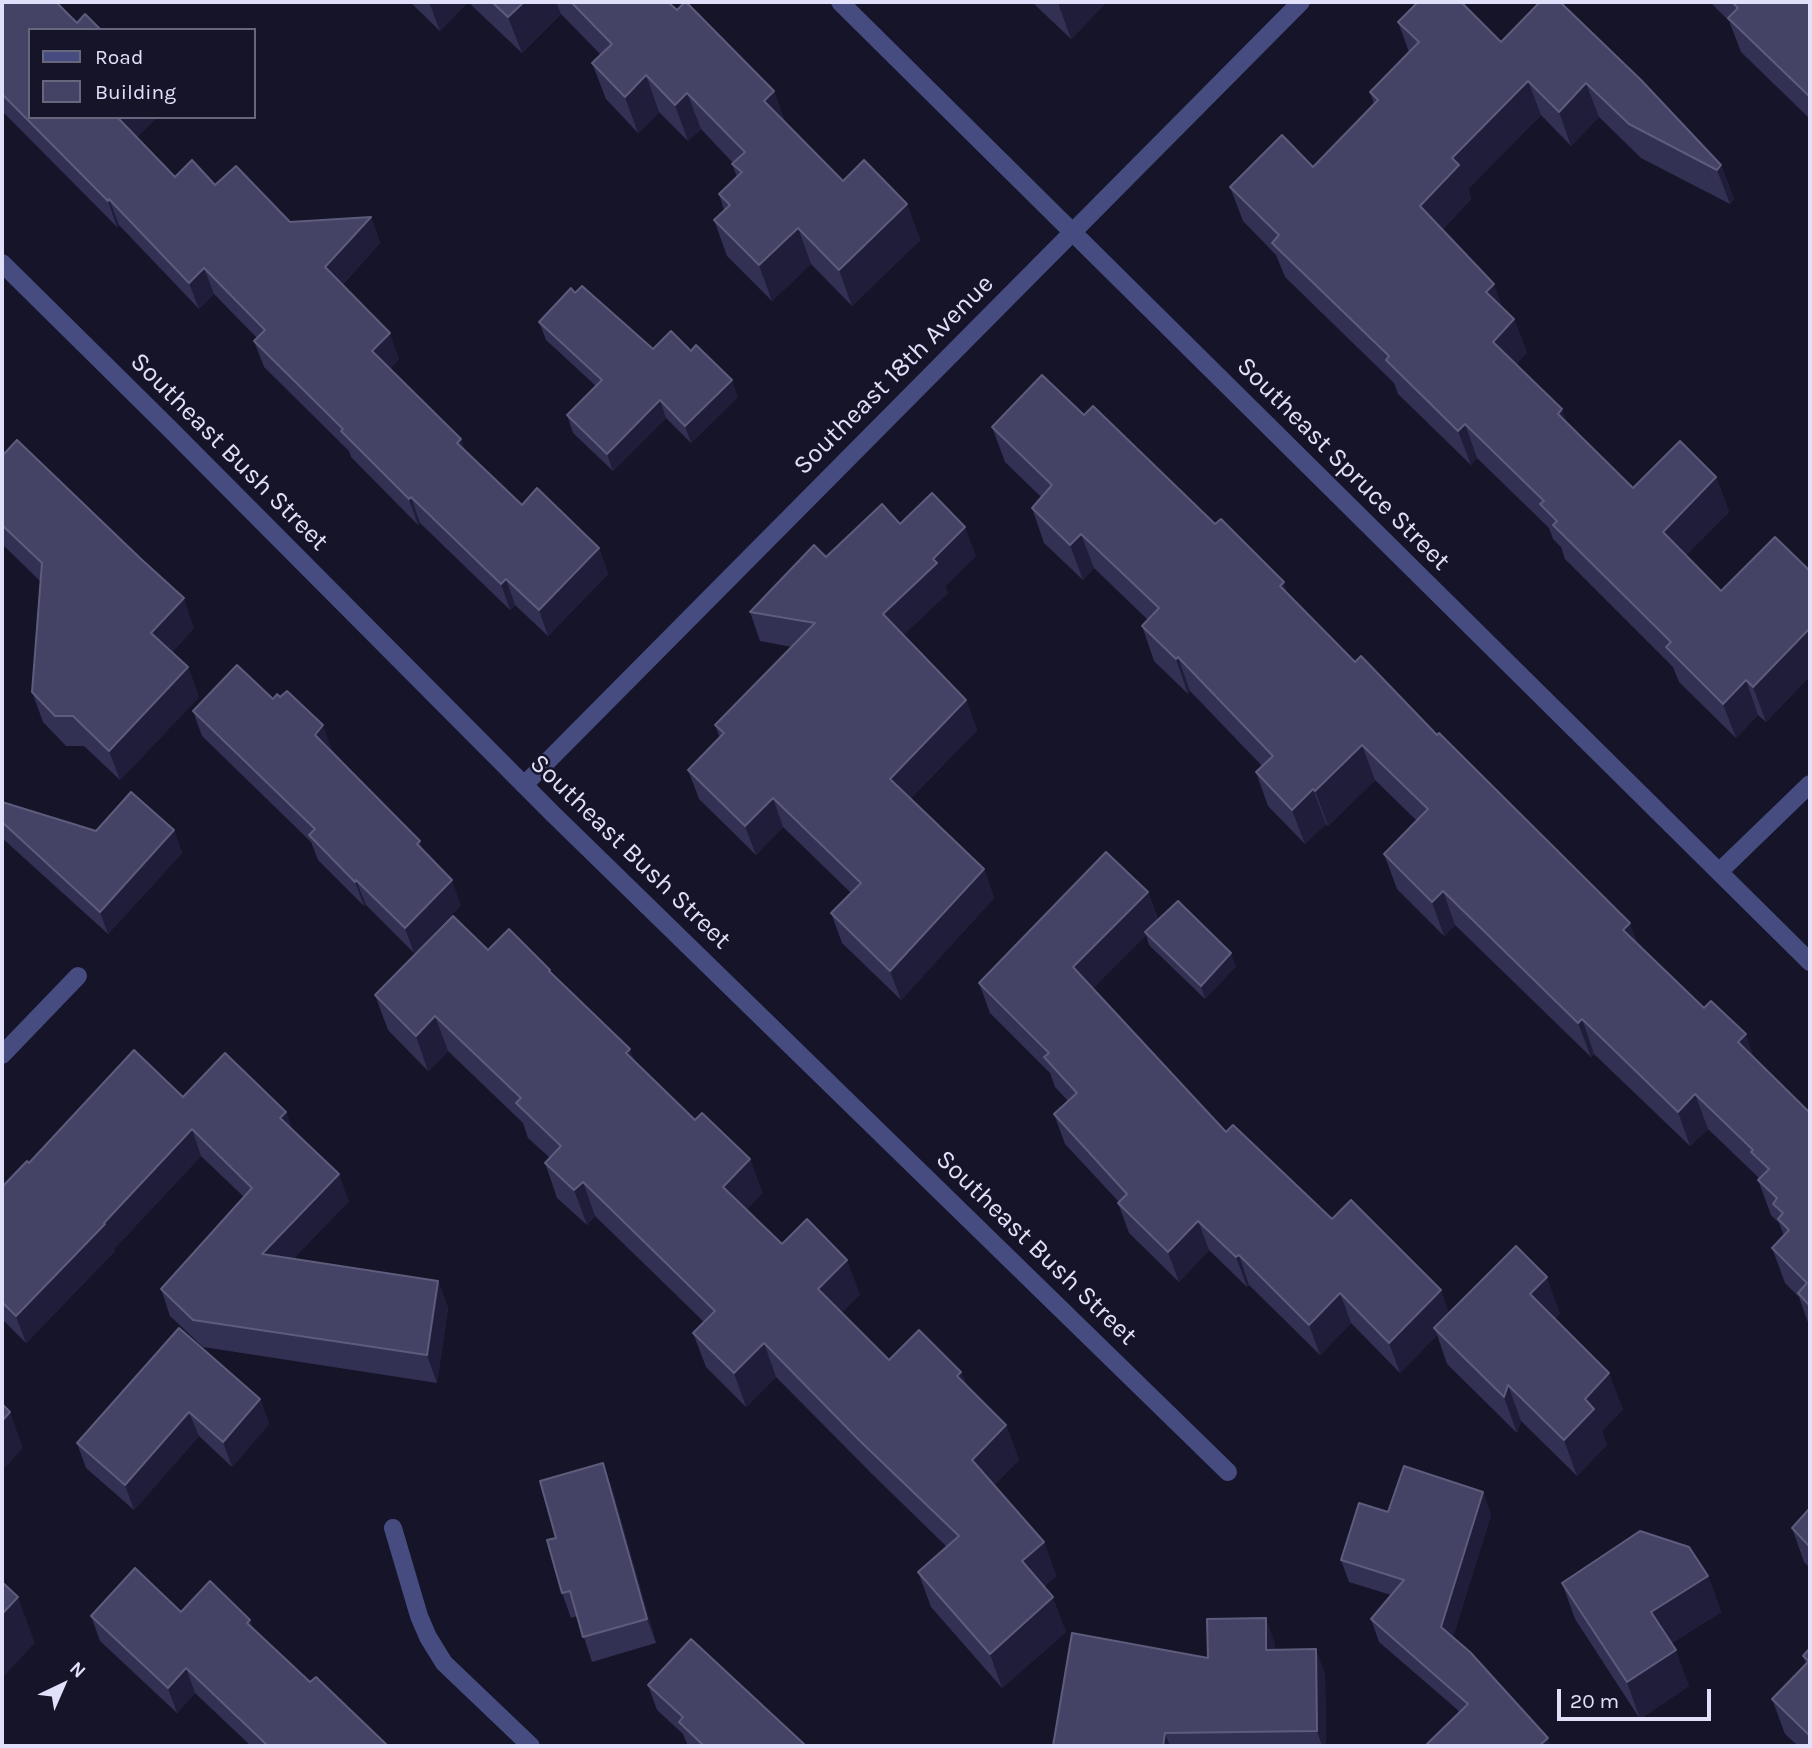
<!DOCTYPE html>
<html>
<head>
<meta charset="utf-8">
<style>
	body { margin:0 }
	#map { position:relative; width:1812px; height:1748px; overflow:hidden; background:#151428; font-family:Karla,sans-serif }
	canvas { display:block }
	.frame { position:absolute; inset:0; border:4px solid #e0e0fb; pointer-events:none }
	.legend { position:absolute; left:28px; top:28px; width:228px; height:91px; box-sizing:border-box; background:#151428; border:2px solid #66667c; margin:0; padding:9px 12px; list-style:none; font-size:21px; color:#e0e0fb }
	.legend li { display:flex; align-items:center; gap:14px; height:35px }
	.legend b { width:35px; border:2px solid #66667c }
	.north { position:absolute; left:28px; top:1650px; width:70px; height:70px; -webkit-text-stroke:5px #151428; paint-order:stroke; rotate:44deg; font-size:19px; font-weight:700; line-height:28px; text-align:center; color:#e0e0fb }
	.north::after { content:''; display:block; margin:auto; width:24px; height:32px; background:#e0e0fb; clip-path:polygon(50% 0,100% 100%,50% 72%,0 100%) }
	.scale { position:absolute; left:1557px; top:1689px; width:154px; height:32px; box-sizing:border-box; border:4px solid #e0e0fb; border-top:0; padding-left:9px; font-size:21px; line-height:24px; white-space:nowrap; color:#e0e0fb; -webkit-text-stroke:5px #151428; paint-order:stroke }
</style>
</head>
<body>
<div id="map">
<canvas width="1812" height="1748"></canvas>
<div class="frame"></div>
<ul class="legend">
<li><b style="height:9px;background:#464c80"></b>Road</li>
<li><b style="height:19px;background:#454365"></b>Building</li>
</ul>
<div class="north">N</div>
<div class="scale">20 m</div>
</div>
<script>
const ctx = document.querySelector('canvas').getContext('2d');
ctx.lineJoin = 'round';
const poly = rows => new Path2D(rows.map(r => 'M' + r).join(''));
function strokePath(path, color, width, dash) { ctx.strokeStyle = color; ctx.lineWidth = width; ctx.lineCap = dash ? 'butt' : 'round'; ctx.setLineDash(dash || []); ctx.stroke(path); }
function paint(path, color) { ctx.fillStyle = color; ctx.fill(path, 'evenodd'); }
function write(font, color, halo, rows, align = 'center') {
  ctx.font = font + ' Karla,sans-serif'; ctx.lineWidth = 5; ctx.setLineDash([]); ctx.textBaseline = 'middle'; ctx.strokeStyle = halo; ctx.fillStyle = color; for (const [text, x, y, turn = 0] of rows) {
    ctx.save(); ctx.translate(x, y); ctx.rotate((+turn || 0) * Math.PI / 180); ctx.textAlign = isNaN(turn) ? turn : align; if (halo) ctx.strokeText(text, 0, 0); ctx.fillText(text, 0, 0); ctx.restore();
  }
}
strokePath(poly([
	[840,2,1810,962],
	[2,263,169,428,553,814,1228,1472],
	[524,785,1301,2],
	[1719,872,1810,784],
	[2,1055,78,976],
	[393,1528,419,1616,428,1637,444,1663,531,1746]
]), '#464c80', 18);
paint(poly([
	[2,2,30,117,157,117,137,137,175,177,215,185,290,222,371,217,380,243,342,285,399,359,390,369,461,439,465,451,522,505,599,548,608,574,548,636,515,605,510,610,420,523,418,525,351,457,349,451,264,367,254,341,257,338,214,294,199,309,119,225,117,227,2,111],
	[410,2,468,2,440,31],
	[468,2,668,2,677,10,774,91,785,122,843,181,907,204,920,240,852,306,811,264,772,301,727,256,714,220,724,210,719,194,737,177,732,164,733,163,701,129,688,141,659,112,638,133,606,99,592,63,601,55,561,14,522,53],
	[1032,2,1107,2,1071,39],
	[1540,2,1721,165,1734,199,1730,204,1641,158,1599,117,1571,146,1541,115,1468,189,1471,199,1442,230,1502,308,1514,319,1527,353,1516,364,1567,423,1633,488,1716,477,1729,512,1686,555,1721,591,1810,571,1810,676,1766,722,1758,715,1736,738,1679,682,1673,667,1565,559,1561,547,1553,539,1549,528,1477,458,1471,465,1398,394,1394,383,1285,277,1276,255,1243,221,1230,187,1313,167,1374,104,1370,92,1409,52,1398,22,1501,42],
	[1710,2,1810,2,1810,119,1741,52,1729,21],
	[575,293,653,349,738,397,691,443,666,418,613,471,573,433,567,415,596,386,546,340,539,322],
	[1084,415,1288,595,1638,945,1810,1113,1810,1328,1799,1297,1785,1283,1772,1248,1784,1236,1779,1223,1771,1215,1758,1180,1760,1179,1708,1129,1690,1146,1594,1054,1591,1057,1455,925,1444,936,1397,889,1384,854,1417,821,1375,780,1328,826,1326,824,1305,844,1268,806,1256,772,1262,766,1190,691,1188,694,1154,661,1142,626,1148,620,1094,568,1083,580,1044,543,1032,508,1041,497,1005,462,992,427],
	[2,456,194,628,172,652,188,667,199,697,120,780,84,746,66,746,43,722,32,692,40,581,2,544],
	[900,524,976,556,945,586,948,593,903,635,966,700,977,730,911,798,984,869,994,898,901,1000,842,943,831,913,851,893,783,827,756,855,699,799,688,770,720,738,715,725,792,647,760,641,750,612,826,557],
	[273,699,332,750,424,852,461,905,414,953,366,905,364,906,318,860,311,842,202,736,193,711],
	[2,802,96,831,174,830,182,853,108,934,2,838],
	[1148,892,1158,920,1236,966,1205,999,1149,945,1146,935,1093,988,1226,1132,1449,1313,1560,1313,1555,1319,1623,1409,1602,1431,1607,1445,1577,1476,1521,1421,1517,1433,1447,1364,1437,1335,1400,1373,1351,1323,1320,1355,1249,1285,1247,1287,1209,1250,1179,1282,1129,1233,1118,1203,1119,1202,1065,1144,1054,1114,1068,1101,1055,1087,1050,1073,990,1013,979,983],
	[552,973,635,1062,695,1120,750,1159,762,1193,746,1210,782,1244,860,1294,841,1313,889,1360,961,1372,966,1384,1006,1425,1019,1460,994,1485,1044,1542,1056,1576,1044,1587,1066,1632,1002,1688,931,1607,918,1572,947,1547,873,1475,776,1377,746,1407,706,1367,693,1333,704,1322,595,1216,587,1225,557,1198,545,1163,550,1158,528,1138,523,1123,448,1051,428,1071,388,1030,375,995],
	[183,1097,286,1112,292,1129,349,1201,293,1259,438,1281,448,1308,437,1383,203,1347,170,1316,161,1289,244,1197,201,1156,114,1249,115,1251,26,1343,2,1319,2,1187,29,1163],
	[179,1328,260,1399,269,1424,232,1467,199,1436,134,1510,86,1468,77,1443],
	[612,1488,656,1643,592,1662,577,1616,571,1618,562,1593,556,1538],
	[1483,1492,1491,1515,1453,1637,1548,1738,1460,1712,1379,1642,1371,1619,1391,1595,1349,1582,1341,1560,1388,1512],
	[1810,1508,1810,1568,1804,1562,1792,1528],
	[1708,1576,1721,1612,1672,1643,1689,1686,1640,1719,1575,1619,1562,1583],
	[181,1612,250,1620,254,1630,310,1682,388,1746,251,1746,195,1693,177,1713,100,1641,91,1616],
	[1275,1643,1275,1649,1325,1673,1326,1746,1053,1746,1208,1658],
	[1810,1648,1810,1746,1798,1746,1785,1734,1772,1699,1806,1664,1803,1656],
	[648,1685,805,1746,688,1746,683,1734,657,1710]
]), '#323053');
paint(poly([
	[429,2,468,2,440,31],
	[524,2,556,2,561,14,522,53,508,17],
	[1059,2,1107,2,1071,39,1058,3],
	[646,75,659,112,638,133,625,97],
	[1528,81,1541,115,1468,189,1471,199,1432,240,1420,206,1452,158],
	[1586,83,1599,117,1571,146,1559,112],
	[774,91,787,127,764,101],
	[687,93,701,129,688,141,675,105],
	[121,117,157,117,129,145,119,119],
	[1721,165,1734,199,1730,204,1717,170],
	[109,199,119,225,117,227,108,201],
	[907,204,920,240,852,306,839,270],
	[371,217,380,243,334,293,325,267],
	[798,228,811,264,772,301,759,265],
	[204,268,214,294,199,309,189,283],
	[1494,284,1506,318,1486,292],
	[1514,319,1527,353,1506,376,1493,342],
	[390,333,399,359,382,377,372,351],
	[732,380,738,397,691,443,685,426],
	[660,400,666,418,613,471,607,454],
	[1562,409,1575,444,1558,414],
	[1465,424,1477,458,1471,465,1458,431],
	[461,439,470,465,457,443],
	[1716,477,1729,512,1676,566,1663,532],
	[411,497,420,523,418,525,409,499],
	[965,527,976,556,945,586,948,593,894,644,883,614,933,559],
	[1081,534,1094,568,1083,580,1070,545],
	[599,548,608,574,548,636,539,610],
	[506,579,515,605,510,610,501,584],
	[1284,582,1296,617,1280,586],
	[184,598,194,628,162,663,151,633],
	[1810,628,1810,676,1766,722,1753,687],
	[1178,657,1190,691,1188,694,1176,659],
	[188,667,199,697,120,780,109,751],
	[1746,680,1758,715,1736,738,1723,704],
	[966,700,977,730,901,808,890,779],
	[323,725,332,750,324,759,315,735],
	[1362,745,1375,780,1328,826,1315,791],
	[1313,789,1326,824,1305,844,1292,810],
	[773,798,783,827,756,855,745,826],
	[174,830,182,853,108,934,100,912],
	[420,841,429,865,417,844],
	[984,869,994,898,901,1000,890,971],
	[356,880,366,905,364,906,355,882],
	[452,880,461,905,414,953,405,928],
	[1443,891,1455,925,1444,936,1432,902],
	[1148,892,1158,922,1145,932,1146,935,1084,997,1073,967],
	[1630,923,1643,957,1623,930],
	[1231,953,1236,966,1205,999,1201,986],
	[435,1016,448,1051,428,1071,416,1036],
	[1582,1019,1594,1054,1591,1057,1578,1023],
	[1746,1034,1758,1069,1738,1042],
	[630,1049,643,1083,626,1053],
	[1695,1094,1708,1129,1690,1146,1678,1112],
	[286,1112,296,1139,280,1118],
	[192,1129,201,1156,114,1249,115,1251,26,1343,16,1316],
	[750,1159,762,1193,735,1221,723,1187],
	[339,1174,349,1201,272,1281,262,1254],
	[583,1182,595,1216,587,1225,574,1190],
	[1198,1221,1209,1250,1179,1282,1168,1252],
	[1239,1255,1249,1285,1247,1287,1236,1257],
	[847,1260,860,1294,830,1324,818,1289],
	[1547,1277,1560,1313,1544,1330,1530,1294],
	[438,1281,448,1308,437,1383,427,1355],
	[1441,1290,1452,1320,1434,1328,1437,1335,1400,1373,1389,1343],
	[1340,1293,1351,1323,1320,1355,1309,1325],
	[764,1343,776,1377,746,1407,734,1373],
	[961,1372,974,1407,957,1376],
	[1609,1373,1623,1409,1602,1431,1607,1445,1577,1476,1564,1440,1585,1399],
	[1508,1385,1521,1421,1517,1433,1504,1397],
	[260,1399,269,1424,232,1467,223,1442],
	[10,1412,23,1448,2,1471,2,1421],
	[189,1412,199,1436,134,1510,125,1485],
	[1006,1425,1019,1460,985,1495,972,1460],
	[603,1463,612,1488,656,1643,647,1619],
	[1483,1492,1491,1515,1449,1650,1441,1627],
	[1044,1542,1056,1576,1034,1596,1022,1561],
	[1708,1576,1721,1612,1664,1648,1651,1612],
	[18,1597,35,1643,2,1678,2,1614],
	[1053,1597,1066,1632,1002,1688,990,1654],
	[1266,1618,1275,1643,1275,1674,1266,1650],
	[250,1620,259,1644,247,1623],
	[1316,1649,1325,1673,1326,1746,1322,1746,1317,1731],
	[1676,1650,1689,1686,1640,1719,1627,1682],
	[186,1668,195,1693,177,1713,168,1688],
	[1165,1733,1170,1746,1163,1746],
	[1548,1738,1551,1746,1539,1746]
]), '#1f1d3a');
const building = poly([
	[2,2,56,2,77,23,85,14,101,30,30,30,30,117,121,117,119,119,175,177,192,160,215,185,236,166,290,222,371,217,325,267,390,333,372,351,461,439,457,443,522,505,537,488,599,548,539,610,506,579,501,584,411,497,409,499,341,431,343,429,254,341,265,330,204,268,189,283,109,199,108,201,2,94,2,2],
	[492,2,524,2,508,17,492,2],
	[571,2,668,2,677,10,685,2,686,2,774,91,764,101,843,181,864,160,907,204,839,270,798,228,759,265,714,220,730,205,719,194,742,172,732,164,745,152,687,93,675,105,646,75,625,97,592,63,612,44,571,2],
	[1418,2,1461,2,1501,42,1540,2,1560,2,1641,80,1721,165,1717,170,1629,124,1586,83,1559,112,1528,81,1452,158,1459,165,1420,206,1494,284,1486,292,1514,319,1493,342,1562,409,1558,414,1633,488,1680,441,1716,477,1663,532,1721,591,1775,537,1810,571,1810,628,1753,687,1746,680,1723,704,1666,647,1671,642,1553,525,1557,521,1540,504,1544,501,1465,424,1458,431,1386,360,1389,356,1272,243,1279,235,1230,187,1282,135,1313,167,1378,100,1370,92,1419,42,1398,22,1418,2],
	[1732,2,1810,2,1810,97,1728,18,1738,8,1732,2],
	[582,286,653,349,671,331,691,351,696,345,732,380,685,426,660,400,607,454,567,415,602,380,539,322,571,288,575,293,582,286],
	[1042,375,1084,415,1093,406,1215,524,1221,519,1284,582,1280,586,1355,662,1361,656,1437,735,1439,733,1630,923,1623,930,1704,1008,1711,1001,1746,1034,1738,1042,1810,1113,1810,1306,1798,1293,1807,1283,1772,1248,1789,1230,1778,1219,1783,1213,1773,1204,1777,1198,1758,1180,1769,1169,1751,1152,1753,1150,1695,1094,1678,1112,1582,1019,1578,1023,1443,891,1432,902,1384,854,1428,809,1362,745,1315,791,1313,789,1292,810,1256,772,1273,756,1178,657,1176,659,1142,626,1159,608,1081,534,1070,545,1032,508,1052,485,992,427,1042,375],
	[17,440,141,559,184,598,151,633,188,667,109,751,73,716,55,716,32,692,42,563,2,525,2,456,17,440],
	[932,493,965,527,933,559,937,563,883,614,966,700,890,779,984,869,890,971,831,913,861,883,773,798,745,826,688,770,724,733,715,725,815,623,750,612,814,545,826,557,882,504,900,524,932,493],
	[237,665,273,699,277,694,280,697,287,691,323,725,315,735,420,841,417,844,452,880,405,928,356,880,355,882,309,835,315,829,193,711,237,665],
	[131,792,174,830,100,912,2,822,2,802,96,831,131,792],
	[1106,852,1148,892,1073,967,1226,1132,1233,1125,1332,1219,1351,1200,1441,1290,1389,1343,1340,1293,1309,1325,1239,1255,1236,1257,1198,1221,1168,1252,1118,1203,1127,1194,1054,1114,1077,1093,1044,1057,1049,1053,979,983,1106,852],
	[1178,901,1231,953,1201,986,1145,932,1178,901],
	[453,916,488,950,509,929,550,970,549,971,630,1049,626,1053,695,1120,702,1113,750,1159,723,1187,782,1244,807,1219,847,1260,818,1289,889,1360,919,1330,961,1372,957,1376,1006,1425,972,1460,1044,1542,1022,1561,1053,1597,990,1654,918,1572,959,1536,860,1441,764,1343,734,1373,693,1333,715,1311,583,1182,574,1190,545,1163,561,1146,516,1103,521,1098,435,1016,416,1036,375,995,453,916],
	[134,1050,183,1097,225,1053,286,1112,280,1118,339,1174,262,1254,438,1281,427,1355,193,1320,161,1289,252,1188,192,1129,104,1223,105,1224,16,1316,2,1302,2,1187,27,1161,29,1163,134,1050],
	[1516,1246,1547,1277,1530,1294,1609,1373,1585,1399,1594,1409,1564,1440,1508,1385,1504,1397,1434,1328,1516,1246],
	[179,1328,260,1399,223,1442,189,1412,125,1485,77,1443,179,1328],
	[2,1404,10,1412,2,1421,2,1404],
	[603,1463,647,1619,583,1637,570,1591,562,1593,547,1540,556,1538,540,1481,603,1463],
	[1404,1466,1483,1492,1441,1627,1470,1652,1548,1738,1539,1746,1425,1746,1468,1704,1371,1619,1404,1580,1341,1560,1359,1503,1388,1512,1404,1466],
	[1810,1508,1810,1547,1792,1528,1810,1508],
	[1640,1531,1689,1547,1708,1576,1651,1612,1676,1650,1627,1682,1562,1583,1640,1531],
	[135,1568,181,1612,210,1581,250,1620,247,1623,310,1682,316,1677,388,1746,268,1746,186,1668,168,1688,91,1616,135,1568],
	[2,1582,18,1597,2,1614,2,1582],
	[1266,1618,1266,1650,1316,1649,1317,1731,1165,1733,1163,1746,1053,1746,1072,1633,1208,1658,1207,1619,1266,1618],
	[691,1639,805,1745,804,1746,704,1746,679,1722,683,1717,648,1685,691,1639],
	[1810,1648,1810,1736,1772,1699,1809,1661,1803,1656,1810,1648]
]);
paint(building, '#454365');
strokePath(building, '#5d5c7c', 2);
write('26px', '#e0e0fb', '#151428', [
	["Southeast 18th Avenue",894,375,-45],
	["Southeast Bush Street",229,452,45],
	["Southeast Spruce Street",1343,464,45],
	["Southeast Bush Street",630,852,44],
	["Southeast Bush Street",1036,1248,44]
]);
</script>
</body>
</html>
